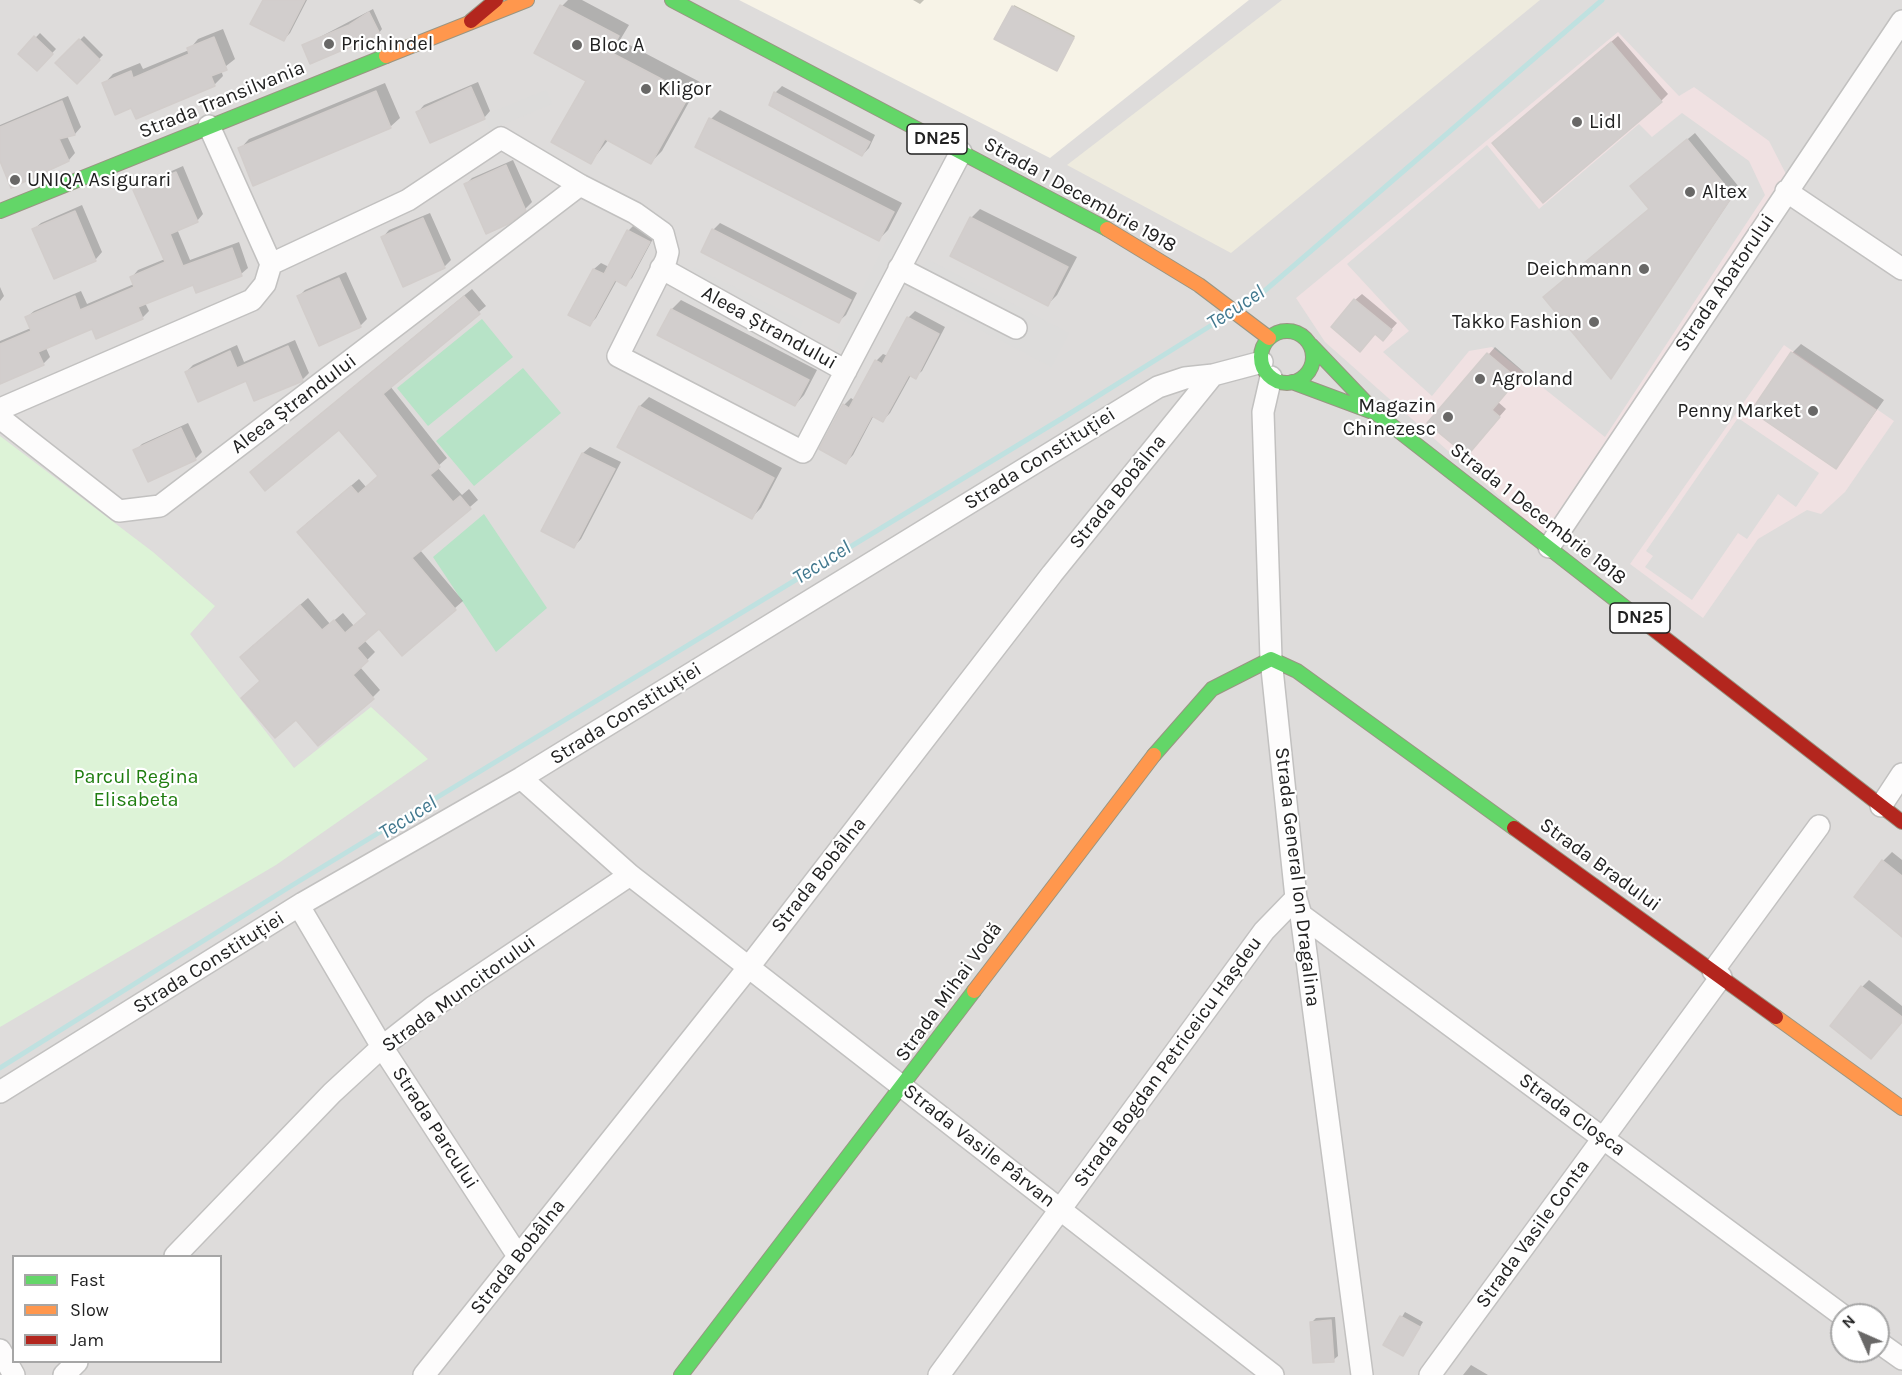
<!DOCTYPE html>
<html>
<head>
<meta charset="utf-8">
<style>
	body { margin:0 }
	#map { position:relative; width:1902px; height:1375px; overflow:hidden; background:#efecea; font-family:Karla,sans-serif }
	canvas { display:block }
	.legend { position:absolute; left:12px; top:1255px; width:210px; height:108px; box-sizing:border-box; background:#fff; border:2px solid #a6a6a6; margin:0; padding:8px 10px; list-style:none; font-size:18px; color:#212121 }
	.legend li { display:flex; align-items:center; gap:12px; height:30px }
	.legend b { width:30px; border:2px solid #a6a6a6 }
	.north { position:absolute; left:1830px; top:1303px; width:60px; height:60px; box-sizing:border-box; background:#fff; border:2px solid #a6a6a6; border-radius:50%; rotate:315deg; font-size:16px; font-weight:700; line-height:24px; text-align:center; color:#212121 }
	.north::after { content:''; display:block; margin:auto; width:21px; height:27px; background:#696867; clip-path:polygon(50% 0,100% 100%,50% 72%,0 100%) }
</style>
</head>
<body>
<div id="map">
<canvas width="1902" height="1375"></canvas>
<ul class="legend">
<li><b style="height:8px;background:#63d668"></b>Fast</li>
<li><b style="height:8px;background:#ff974d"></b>Slow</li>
<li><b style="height:8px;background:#b3261e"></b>Jam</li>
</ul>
<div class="north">N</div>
</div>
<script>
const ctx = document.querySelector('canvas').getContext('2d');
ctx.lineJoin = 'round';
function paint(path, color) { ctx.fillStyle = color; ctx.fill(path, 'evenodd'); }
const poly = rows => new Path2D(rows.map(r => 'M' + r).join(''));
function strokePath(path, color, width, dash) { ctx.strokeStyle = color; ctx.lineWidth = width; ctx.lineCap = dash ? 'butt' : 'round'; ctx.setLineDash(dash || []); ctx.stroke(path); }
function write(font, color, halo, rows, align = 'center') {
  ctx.font = font + ' Karla,sans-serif'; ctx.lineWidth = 4.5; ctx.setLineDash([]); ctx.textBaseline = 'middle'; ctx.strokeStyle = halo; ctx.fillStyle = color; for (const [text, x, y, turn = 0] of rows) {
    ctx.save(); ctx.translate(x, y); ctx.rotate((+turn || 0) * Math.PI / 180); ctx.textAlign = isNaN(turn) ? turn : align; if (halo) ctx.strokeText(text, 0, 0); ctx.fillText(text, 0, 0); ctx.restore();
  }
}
paint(poly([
	[0,0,1902,0,1902,1375,0,1375],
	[14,1256,220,1256,220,1362,14,1362],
	[1842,1315,1878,1315,1878,1351,1842,1351]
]), '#dedcdb');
paint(poly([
	[1618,32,1679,96,1694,87,1769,141,1786,174,1543,535,1325,342,1296,298],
	[1784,345,1894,421,1845,492,1821,514,1807,510,1758,539,1703,618,1630,564]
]), '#f0e1e2');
paint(poly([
	[739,0,1249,0,1050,158]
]), '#f7f3e7');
paint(poly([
	[546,90,552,104,490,130,484,115],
	[1682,113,1749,161,1765,195,1605,437,1492,347,1469,351,1432,396,1383,352,1409,331,1347,264,1487,145,1539,209,1639,124,1652,137],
	[904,207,921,216,850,355,834,346],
	[927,259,1069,333,1051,367,909,292],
	[694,267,803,321,789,350,679,297],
	[1738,418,1819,473,1796,507,1778,494,1747,539,1738,533,1692,600,1645,567,1653,556,1646,551]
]), '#dddcdb');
paint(poly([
	[1282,0,1540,0,1231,253,1067,165]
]), '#eeebde');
paint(poly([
	[0,436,153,552,215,606,190,634,294,768,371,707,428,759,276,865,0,1027]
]), '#ddf3d7');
paint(poly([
	[482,319,513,357,428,426,397,388],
	[523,368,561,413,474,486,436,441],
	[484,514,547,608,496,652,433,557]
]), '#b7e3c7');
paint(poly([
	[264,0,307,0,290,33,284,39],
	[568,0,582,0,629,25,620,40,700,82,662,151,651,162,609,139,590,163,588,80,562,6],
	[913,0,924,0,920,4],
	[1014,5,1075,36,1057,69,1013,7],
	[373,9,382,29,379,33,303,46],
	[223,29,235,59,221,70,223,76,214,85,132,106,104,84,113,74,140,63,143,69,189,50,198,39],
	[40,33,56,49,37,69,20,54],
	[84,36,103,55,77,82,57,63],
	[1618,36,1668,94,1661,101,1501,136],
	[478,82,490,111,484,118,418,112,424,105],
	[385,83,400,118,390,127,240,149,249,139],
	[782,86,875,135,869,148,862,155,775,93],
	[68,96,81,127,75,134,67,136,75,153,69,160,12,186,0,157,0,125],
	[720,110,902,203,888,230,879,239,711,119],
	[1695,133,1739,187,1611,377,1650,209,1639,180],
	[513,160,532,202,525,209,466,184,472,178],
	[183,166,203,214,197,221,177,229,190,260,239,242,248,268,241,274,194,283,145,303,149,311,142,318,93,327,46,348,50,357,43,364,0,382,0,341,31,328,27,317,34,311,81,291,87,304,134,284,132,277,138,270,165,259,135,191,142,184],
	[82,205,102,252,96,259,55,277,34,229,41,223],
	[980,209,1077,257,1057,295,1048,304,971,218],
	[430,213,451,260,444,267,383,237,389,230],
	[720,223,857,293,846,315,839,321,703,251,714,229],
	[635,224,655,235,632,278,625,284,617,280,596,318,590,324,594,269,601,263,609,267,628,231],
	[346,272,367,319,360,326,299,296,305,290],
	[0,287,4,296,0,301],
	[472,289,486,306,390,386,447,458,437,467,462,495,469,489,478,500,420,550,463,601,402,654,379,627,364,640,375,652,360,667,380,690,372,698,296,718,262,680,249,649,308,598,330,624,343,613,354,626,368,614,306,524,359,479,366,487,379,476,339,428,259,465],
	[1362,294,1397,323,1389,332,1355,300],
	[681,300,817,370,804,395,795,405,659,335,672,309],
	[915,311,945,327,922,371,915,377,911,375,890,413,883,420,874,415,853,455,846,462,844,405,851,398,855,401,876,361,883,354,888,356,908,318],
	[295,340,309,373,302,380,247,379,186,372,193,365,237,345,244,362],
	[1801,344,1884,400,1836,467,1792,353],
	[1495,347,1524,372,1498,402,1506,409,1473,447,1430,423],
	[649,397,782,468,761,508,752,517,619,446,640,406],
	[188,423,202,452,195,459,135,451,142,444],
	[590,447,621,462,581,539,574,546,543,530,583,453],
	[1892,852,1902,860,1902,935,1883,861],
	[1869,980,1902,1006,1902,1021,1862,987],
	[1405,1312,1423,1322,1403,1354,1385,1345],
	[1335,1317,1338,1356,1333,1360,1311,1323,1316,1318],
	[1471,1365,1488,1375,1463,1375]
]), '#0003');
strokePath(poly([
	[1244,305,1261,294,1602,0],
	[0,1068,291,886,1061,419,1223,318]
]), '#bfe1e0', 5);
const building = poly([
	[263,0,305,0,284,41,250,24,263,0],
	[560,5,619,36,610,52,690,94,651,164,605,139,591,164,551,142,586,81,534,53,560,5],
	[1012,6,1074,38,1057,71,994,39,1012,6],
	[369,12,380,34,310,64,302,45,349,25,369,12],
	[34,36,53,54,37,71,18,54,34,36],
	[214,37,227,70,211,76,215,86,136,119,131,108,115,115,102,83,131,71,133,78,189,54,187,48,214,37],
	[79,39,100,60,77,84,55,63,79,39],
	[1611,42,1662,102,1543,203,1492,143,1611,42],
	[471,87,485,119,430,143,416,112,471,87],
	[376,91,391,128,253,186,238,148,376,91],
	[774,92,870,142,862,156,769,105,774,92],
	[62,101,75,135,59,139,69,161,11,188,0,161,0,127,62,101],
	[709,118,894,212,879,241,695,147,709,118],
	[1687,139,1733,195,1611,379,1543,297,1649,209,1630,186,1687,139],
	[506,165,526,211,508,224,486,234,464,184,506,165],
	[176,172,198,222,170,234,183,266,232,248,242,276,196,293,193,285,138,307,143,319,96,339,92,329,38,352,44,365,0,384,0,344,31,331,25,317,75,296,80,310,134,287,130,277,165,262,133,190,176,172],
	[75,211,96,261,54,279,32,229,75,211],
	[970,217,1068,267,1048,306,950,256,970,217],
	[423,218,445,268,403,287,381,237,423,218],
	[712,229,851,300,839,323,701,252,712,229],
	[627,230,650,242,626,286,615,280,590,326,568,315,593,269,604,274,627,230],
	[339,278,361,327,319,346,297,296,339,278],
	[464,296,480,314,383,394,440,467,430,475,453,502,460,496,471,509,412,558,456,610,402,656,379,629,357,648,368,661,353,675,374,699,318,746,296,720,275,738,241,698,260,681,240,657,300,605,322,630,334,620,345,633,367,614,297,532,351,486,358,494,378,476,339,430,265,491,250,472,464,296],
	[1354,299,1392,330,1383,341,1375,334,1360,352,1331,327,1354,299],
	[671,309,809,380,795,406,657,335,671,309],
	[907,317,939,334,916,379,909,375,883,422,872,416,846,464,819,449,843,404,849,408,875,360,882,364,907,317],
	[288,346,303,381,254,401,246,381,198,402,185,372,230,351,237,368,288,346],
	[1791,352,1876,410,1836,469,1751,411,1791,352],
	[1487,353,1518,379,1492,410,1500,417,1467,456,1427,423,1487,353],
	[639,406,774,478,752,519,617,447,639,406],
	[181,428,196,460,148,482,133,450,181,428],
	[582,453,615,469,574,548,541,531,582,453],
	[1882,860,1902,876,1902,937,1854,897,1882,860],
	[1861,986,1902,1017,1902,1022,1871,1059,1830,1026,1861,986],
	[1400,1316,1420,1327,1403,1356,1383,1345,1400,1316],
	[1331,1320,1334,1362,1313,1363,1310,1322,1331,1320]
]);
paint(building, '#d2cecd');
strokePath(building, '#d2cdcb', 1.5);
const street = poly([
	[209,126,271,264],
	[1786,191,1902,269],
	[271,264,408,200,501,138,580,185,635,213,663,233,668,252,666,260,618,356,803,452,961,152],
	[661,268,846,371],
	[899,268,1016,328],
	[1271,377,1263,412,1271,659,1296,898,1301,915,1362,1375],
	[0,409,252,300,265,284,271,264],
	[0,418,119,511,160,506,580,185],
	[1549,547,1902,21],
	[521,778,630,875,1273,1375],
	[1881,806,1902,774],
	[299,906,382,1047,518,1256],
	[1301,915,1842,1315],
	[1713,971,1819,826],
	[0,1092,303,903,521,778,1158,387,1185,378,1213,375,1262,362],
	[175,1256,332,1093,382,1047,433,1007,630,875],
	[1878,1342,1902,1359],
	[0,1350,14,1375],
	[64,1375,77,1362],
	[424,1375,748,968,1052,574,1213,375],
	[939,1375,1264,931,1296,898],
	[1430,1375,1721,977]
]);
const fast = poly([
	[672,0,1107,229],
	[0,211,386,56],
	'1261 357a26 26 0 1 1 52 0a26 26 0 1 1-52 0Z',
	[1311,345,1377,414,1644,622],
	[1292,382,1370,411],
	[1154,755,1212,689,1271,659,1297,671,1514,828],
	[681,1375,974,991]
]);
const slow = poly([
	[386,56,527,0],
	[1107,229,1199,285,1269,338],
	[974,991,1154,755],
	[1776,1017,1902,1108]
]);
const jam = poly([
	[471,21,496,0],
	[1644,622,1902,822],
	[1514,828,1776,1017]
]);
strokePath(street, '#c2c1c0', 24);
strokePath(fast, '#999582', 16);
strokePath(slow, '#999582', 16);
strokePath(jam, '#999582', 16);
strokePath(street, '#fdfcfc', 21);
strokePath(fast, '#63d668', 14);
strokePath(slow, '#ff974d', 14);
strokePath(jam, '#b3261e', 14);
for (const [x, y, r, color] of [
	[329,44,6,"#696867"],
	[577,45,6,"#696867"],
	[646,89,6,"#696867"],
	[1577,122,6,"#696867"],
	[15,180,6,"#696867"],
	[1690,192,6,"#696867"],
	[1644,269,6,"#696867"],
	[1594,322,6,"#696867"],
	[1480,379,6,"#696867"],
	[1813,411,6,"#696867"],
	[1448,417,6,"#696867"]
]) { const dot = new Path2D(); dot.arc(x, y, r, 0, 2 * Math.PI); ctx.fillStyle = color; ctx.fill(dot); strokePath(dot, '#fff', 2); }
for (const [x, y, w] of [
	[937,139,60],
	[1640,618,60]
]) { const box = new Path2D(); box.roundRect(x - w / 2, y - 15, w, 30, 4.5); ctx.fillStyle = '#fff'; ctx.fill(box); strokePath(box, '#212121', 1.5); }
write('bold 18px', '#212121', null, [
	["DN25",937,139],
	["DN25",1640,618]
]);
write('20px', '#212121', '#fff', [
	["Prichindel",341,44],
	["Bloc A",589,45],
	["Kligor",658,89],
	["Lidl",1589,122],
	["UNIQA Asigurari",27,180],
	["Altex",1702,192],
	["Deichmann",1632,269,"right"],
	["Takko Fashion",1582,322,"right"],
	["Agroland",1492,379],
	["Magazin",1436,406,"right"],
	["Chinezesc",1436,429,"right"],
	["Penny Market",1801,411,"right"]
], 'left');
write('20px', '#212121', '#fff', [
	["Strada Transilvania",222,100,-22],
	["Strada 1 Decembrie 1918",1080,195,29],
	["Strada Abatorului",1725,283,-56],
	["Aleea Ștrandului",769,328,29],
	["Aleea Ștrandului",294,404,-37],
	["Strada Constituției",1040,459,-32],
	["Strada Bobâlna",1118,492,-51],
	["Strada 1 Decembrie 1918",1538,514,38],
	["Strada Constituției",626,714,-32],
	["Strada Bradului",1600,865,36],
	["Strada Bobâlna",819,875,-52],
	["Strada General Ion Dragalina",1297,877,83],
	["Strada Constituției",209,963,-32],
	["Strada Mihai Vodă",949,992,-54],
	["Strada Muncitorului",459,994,-36],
	["Strada Bogdan Petriceicu Hașdeu",1168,1062,-54],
	["Strada Cloșca",1572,1115,36],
	["Strada Parcului",435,1128,57],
	["Strada Vasile Pârvan",979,1146,38],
	["Strada Vasile Conta",1533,1234,-54],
	["Strada Bobâlna",518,1257,-52]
]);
write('20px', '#1f7d10', '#fff', [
	["Parcul Regina",136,777],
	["Elisabeta",136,800]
]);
write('italic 21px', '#43798f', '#fff', [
	["Tecucel",1236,308,-33],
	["Tecucel",822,563,-32],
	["Tecucel",408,818,-32]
]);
</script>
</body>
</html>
